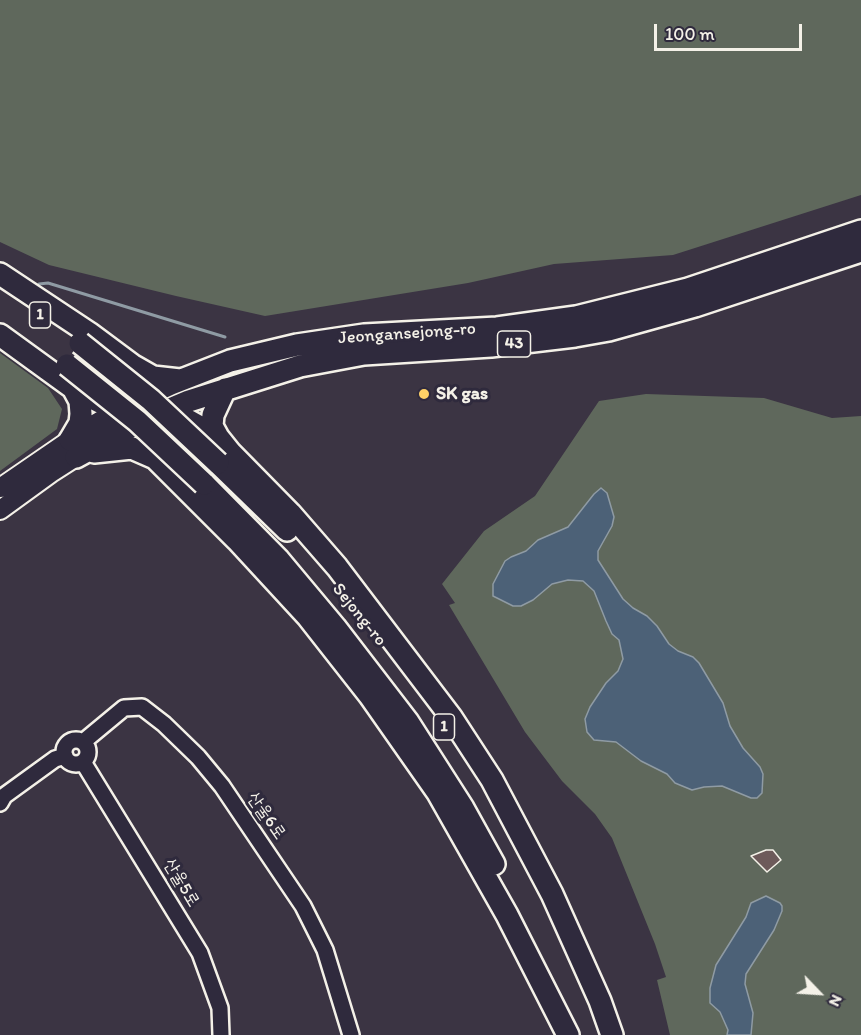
<!DOCTYPE html>
<html>
<head>
<meta charset="utf-8">
<style>
	body { margin:0 }
	#map { position:relative; width:861px; height:1035px; overflow:hidden; background:#3b3443; font-family:Itim,sans-serif }
	canvas { display:block }
	.north { position:absolute; left:789px; top:963px; width:60px; height:60px; -webkit-text-stroke:4px #2f2a3d; paint-order:stroke; rotate:115deg; font-size:16px; font-weight:700; line-height:24px; text-align:center; color:#f4f1e8 }
	.north::after { content:''; display:block; margin:auto; width:21px; height:27px; background:#f4f1e8; clip-path:polygon(50% 0,100% 100%,50% 72%,0 100%) }
	.scale { position:absolute; left:654px; top:24px; width:148px; height:27px; box-sizing:border-box; border:3px solid #f4f1e8; border-top:0; padding-left:8px; font-size:18px; line-height:21px; white-space:nowrap; color:#f4f1e8; -webkit-text-stroke:4px #2f2a3d; paint-order:stroke }
</style>
</head>
<body>
<div id="map">
<canvas width="861" height="1035"></canvas>
<div class="north">N</div>
<div class="scale">100 m</div>
</div>
<script>
const ctx = document.querySelector('canvas').getContext('2d');
ctx.lineJoin = 'round';
function paint(path, color) { ctx.fillStyle = color; ctx.fill(path, 'evenodd'); }
const poly = rows => new Path2D(rows.map(r => 'M' + r).join(''));
function strokePath(path, color, width, dash) { ctx.strokeStyle = color; ctx.lineWidth = width; ctx.lineCap = dash ? 'butt' : 'round'; ctx.setLineDash(dash || []); ctx.stroke(path); }
function write(font, color, halo, rows, align = 'center') {
  ctx.font = font + ' Itim,"Poor Story",sans-serif'; ctx.lineWidth = 6; ctx.setLineDash([]); ctx.textBaseline = 'middle'; ctx.strokeStyle = halo; ctx.fillStyle = color; for (const [text, x, y, turn = 0] of rows) {
    ctx.save(); ctx.translate(x, y); ctx.rotate((+turn || 0) * Math.PI / 180); ctx.textAlign = isNaN(turn) ? turn : align; if (halo) ctx.strokeText(text, 0, 0); ctx.fillText(text, 0, 0); ctx.restore();
  }
}
paint(poly([
	[0,0,861,0,861,195,673,255,554,264,468,283,265,316,176,296,49,265,0,242],
	[0,353,48,388,62,409,57,429,0,471],
	[646,394,764,398,832,418,861,416,861,1035,670,1035,657,980,666,977,655,944,612,838,595,814,562,781,525,732,449,605,455,603,442,584,484,531,535,496,599,401]
]), '#5f685c');
const water = poly([
	[601,488,607,493,614,517,612,526,598,551,598,560,623,599,633,608,647,616,657,626,669,644,678,651,693,657,699,663,723,703,730,726,743,748,760,767,763,774,762,793,757,798,751,798,722,786,704,787,692,790,675,783,667,774,641,761,616,742,594,740,587,732,585,719,590,707,606,683,618,671,623,659,619,640,612,634,606,621,594,591,583,581,568,580,552,584,533,600,521,606,513,606,493,596,493,584,505,561,511,557,526,551,538,540,568,527,594,494,601,488],
	[766,896,780,903,782,906,782,911,774,930,746,974,745,984,753,1013,751,1035,727,1035,728,1030,720,1012,710,1003,710,988,716,965,746,917,751,903,766,896]
]);
paint(water, '#4c6177');
strokePath(water, '#8f9ba4', 1.5);
strokePath(poly([
	[39,284,48,283,225,337]
]), '#8f9ba4', 3);
const building = poly([
	[766,850,773,850,781,860,767,872,751,856,766,850]
]);
paint(building, '#6d5a5a');
strokePath(building, '#f4f1e8', 1.5);
const minor = poly([
	'64 752a12 12 0 1 1 24 0a12 12 0 1 1-24 0Z',
	[83,742,124,708,142,707,164,724,198,757,222,786,303,906,325,950,351,1035],
	[83,762,200,953,220,1008,221,1035],
	[0,803,4,796,55,759,65,756]
]);
const major = poly([
	[0,488,70,440],
	[0,510,51,473,76,457]
]);
const highway = poly([
	[0,274,89,333,132,365,153,377,180,380],
	[0,335,73,388,109,407,118,408],
	[225,389,213,415,212,426,218,437,230,452,290,513,337,567,451,717,492,780,552,894,600,1001,612,1035],
	[161,412,182,417,218,437],
	[70,440,145,396,171,384,230,361,297,345,364,335,497,328,576,317,688,289,861,231],
	[70,440,80,423,81,414,80,401,73,388],
	[94,452,132,448,155,458,237,540,308,617,370,696,438,793,507,915,568,1035],
	[76,457,142,421,189,401,300,366,364,354,491,346,575,336,609,330,695,306,861,251],
	[218,463,287,530],
	[204,484,279,560,335,627,408,722,463,808,494,864]
]);
strokePath(minor, '#f4f1e8', 20);
strokePath(major, '#f4f1e8', 22);
strokePath(highway, '#f4f1e8', 26);
strokePath(minor, '#2f2a3d', 15);
strokePath(major, '#2f2a3d', 18);
strokePath(highway, '#2f2a3d', 21);
const highwayBridge = poly([
	[80,343,151,400,218,463],
	[67,365,137,421,204,484]
]);
strokePath(highwayBridge, '#f4f1e8', 26, []);
strokePath(highwayBridge, '#2f2a3d', 21);
for (const [x, y, r, color] of [
	[424,394,6,"#ffd166"]
]) { const dot = new Path2D(); dot.arc(x, y, r, 0, 2 * Math.PI); ctx.fillStyle = color; ctx.fill(dot); strokePath(dot, '#2f2a3d', 2); }
for (const [x, y, w] of [
	[40,315,21],
	[514,344,33],
	[444,727,21]
]) { const box = new Path2D(); box.roundRect(x - w / 2, y - 13, w, 26, 4.5); ctx.fillStyle = '#2f2a3d'; ctx.fill(box); strokePath(box, '#f4f1e8', 1.5); }
write('bold 16px', '#f4f1e8', null, [
	["1",40,315],
	["43",514,344],
	["1",444,727]
]);
write('18px', '#f4f1e8', '#2f2a3d', [
	["Jeongansejong-ro",407,334,-4],
	["Sejong-ro",359,615,51],
	["산울6로",266,816,55],
	["산울5로",181,883,59]
]);
write('bold 18px', '#f4f1e8', '#2f2a3d', [
	["SK gas",436,394]
], 'left');
</script>
</body>
</html>
